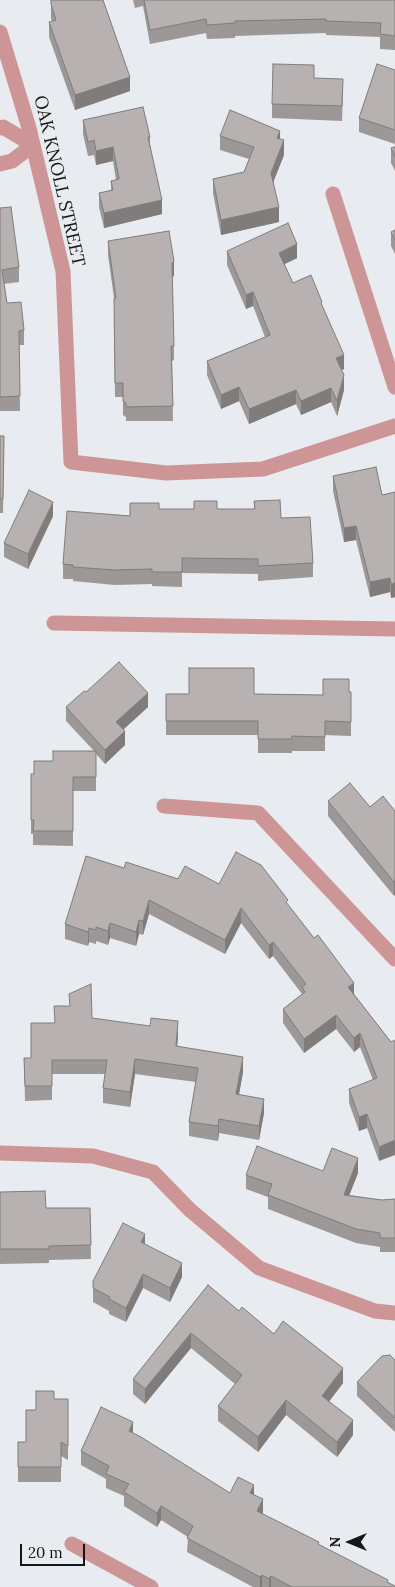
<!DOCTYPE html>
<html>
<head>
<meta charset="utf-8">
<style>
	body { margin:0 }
	#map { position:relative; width:395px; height:1587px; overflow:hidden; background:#e8ebef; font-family:Lora,serif }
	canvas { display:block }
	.north { position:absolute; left:325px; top:1517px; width:50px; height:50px; -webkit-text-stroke:4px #e8ebef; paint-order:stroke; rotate:270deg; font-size:14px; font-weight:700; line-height:20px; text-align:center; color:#151617 }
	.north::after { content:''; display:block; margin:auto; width:18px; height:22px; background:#151617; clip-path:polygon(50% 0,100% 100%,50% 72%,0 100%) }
	.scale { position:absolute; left:20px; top:1544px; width:65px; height:22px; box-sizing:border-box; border:2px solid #151617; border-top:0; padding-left:6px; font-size:15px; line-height:18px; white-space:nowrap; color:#151617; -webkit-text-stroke:4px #e8ebef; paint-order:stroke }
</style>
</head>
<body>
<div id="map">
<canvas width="395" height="1587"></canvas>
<div class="north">N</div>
<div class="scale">20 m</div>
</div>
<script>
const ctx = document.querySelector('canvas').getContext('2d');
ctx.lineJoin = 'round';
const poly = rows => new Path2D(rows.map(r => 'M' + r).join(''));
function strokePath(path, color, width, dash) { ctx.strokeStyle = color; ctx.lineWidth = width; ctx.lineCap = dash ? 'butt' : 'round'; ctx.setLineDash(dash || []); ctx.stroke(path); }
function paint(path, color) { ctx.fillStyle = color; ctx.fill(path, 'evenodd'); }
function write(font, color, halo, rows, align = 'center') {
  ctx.font = font + ' Lora,serif'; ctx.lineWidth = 4.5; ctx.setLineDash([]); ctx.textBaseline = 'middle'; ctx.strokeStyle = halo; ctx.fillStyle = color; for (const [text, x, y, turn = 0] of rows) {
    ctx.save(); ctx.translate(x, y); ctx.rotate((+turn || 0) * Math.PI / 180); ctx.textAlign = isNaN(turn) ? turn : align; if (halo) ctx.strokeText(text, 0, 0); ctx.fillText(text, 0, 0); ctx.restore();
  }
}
strokePath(poly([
	[0,32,29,128,63,271,71,462,166,473,263,469,395,426],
	[0,128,3,127,33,145,12,161,0,164],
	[333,194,395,387],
	[54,623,395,629],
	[164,806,258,813,395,959],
	[0,1153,93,1156,153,1172,190,1210,259,1268,375,1311,395,1313],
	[72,1544,151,1587]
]), '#ce9596', 15);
paint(poly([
	[133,0,395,0,395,50,380,49,380,37,326,35,326,33,235,36,235,38,207,39,206,33,150,44,143,6,135,8],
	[51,4,130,91,75,110,49,37,49,22,52,22,51,18],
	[395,70,395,144,359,132,359,118],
	[314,78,343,93,342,121,272,118,272,104],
	[83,120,150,137,150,145,162,214,104,228,99,207,99,193,111,191,111,181,116,180,113,161,96,165,94,155,88,156,83,134],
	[220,136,280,139,284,155,273,182,279,222,221,235,213,193,213,179,244,172,249,159,220,150],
	[395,147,395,171,391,163,391,148],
	[0,208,19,267,19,282,4,284,7,303,24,330,24,345,19,345,20,411,0,411],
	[395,230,395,254,391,246,391,232],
	[108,241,174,276,172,277,174,346,174,360,172,361,173,421,126,421,126,417,123,415,123,397,115,397,114,298,108,255],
	[227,251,297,258,284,264,293,283,322,306,344,369,342,370,344,390,337,416,331,402,301,415,296,404,249,424,239,401,221,409,207,375,207,361,265,337,253,306,246,309,227,265],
	[0,436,4,436,3,513,0,513],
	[333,476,382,495,395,492,395,597,391,598,390,592,370,597,356,540,344,542,333,491],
	[254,501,281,518,313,563,313,577,258,581,258,574,182,573,182,587,152,586,152,584,115,585,73,581,73,579,63,579,63,564,130,516,159,509,254,509],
	[53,516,28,569,4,557,4,543],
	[86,692,148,707,124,729,125,745,105,764,96,754,96,791,73,791,73,846,33,845,33,834,31,834,31,774,34,774,53,761,94,751,66,721,66,707],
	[351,692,351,736,325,735,325,751,292,751,292,753,258,753,258,735,166,735,166,694,323,695],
	[328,801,395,811,394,896,328,816],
	[124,868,178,879,219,884,288,905,354,994,391,1042,379,1161,367,1128,359,1131,349,1103,349,1089,373,1080,360,1047,354,1052,336,1029,304,1053,283,1023,283,1009,302,994,273,956,269,959,241,923,225,954,149,914,143,935,139,934,136,946,110,938,108,945,96,941,96,944,89,942,88,946,65,939,65,924],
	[92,1018,178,1036,177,1046,243,1072,239,1095,264,1113,259,1140,219,1133,218,1141,189,1136,189,1122,196,1082,135,1074,130,1107,103,1103,103,1088,105,1074,52,1074,52,1100,25,1101,24,1058,31,1058,54,1023],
	[323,1171,358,1173,349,1195,382,1200,395,1199,395,1252,380,1252,380,1247,356,1243,268,1209,268,1197,246,1189,246,1175],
	[0,1192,46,1208,90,1208,91,1259,49,1260,49,1263,0,1264],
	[145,1244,182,1277,170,1302,143,1288,126,1322,109,1314,109,1311,93,1302,93,1281],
	[208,1285,239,1311,274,1334,343,1383,329,1401,353,1435,337,1457,286,1415,258,1452,218,1421,218,1406,235,1384,191,1348,145,1404,133,1394,133,1379],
	[395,1360,395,1432,357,1396,357,1382],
	[54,1399,68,1399,68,1460,61,1456,61,1482,18,1482,18,1442,26,1442,36,1410],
	[133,1433,230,1493,254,1495,262,1514,388,1582,395,1587,253,1587,187,1552,188,1537,161,1520,157,1527,124,1506,124,1496,106,1488,106,1479,81,1465,81,1451]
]), '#9d9898');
paint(poly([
	[130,77,130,91,75,110,75,95],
	[280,131,280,145,277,138],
	[284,140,284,155,271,188,271,173],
	[113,147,113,161,96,165,96,151],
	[162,200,162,214,104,228,104,213],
	[279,207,279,222,221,235,221,220],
	[297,244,297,258,279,267,279,253],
	[174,261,174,276,172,277,172,263],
	[253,292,253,306,246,309,246,295],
	[344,355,344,369,336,372,336,358],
	[344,375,344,390,337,416,337,401],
	[239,387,239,401,221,409,221,395],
	[331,388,331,402,301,415,301,401],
	[296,390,296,404,249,424,249,409],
	[53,502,53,516,28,569,28,554],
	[356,526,356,540,344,542,344,528],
	[390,578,390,592,370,597,370,582],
	[395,583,395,597,391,598,391,584],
	[148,693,148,707,116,736,116,722],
	[125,731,125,745,105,764,105,750],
	[395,881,395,895,394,896,394,882],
	[149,900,149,914,143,935,143,921],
	[241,908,241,923,225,954,225,940],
	[139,920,139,934,136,946,136,932],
	[110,923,110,938,108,945,108,931],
	[89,928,89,942,88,946,88,932],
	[273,942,273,956,269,959,269,945],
	[354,983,354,997,348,987],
	[336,1015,336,1029,304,1053,304,1039],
	[178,1021,178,1036,176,1060,176,1046],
	[360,1033,360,1047,354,1052,354,1038],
	[243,1057,243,1072,236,1109,236,1094],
	[135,1059,135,1074,130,1107,130,1092],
	[264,1099,264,1113,259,1140,259,1126],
	[367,1114,367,1128,359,1131,359,1117],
	[219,1119,219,1133,218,1141,218,1126],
	[395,1140,395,1155,379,1161,379,1147],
	[358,1158,358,1173,344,1209,344,1195],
	[145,1234,145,1248,141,1242],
	[182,1263,182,1277,170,1302,170,1288],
	[143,1274,143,1288,126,1322,126,1308],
	[191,1333,191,1348,145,1404,145,1389],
	[343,1368,343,1383,322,1411,322,1396],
	[286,1400,286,1415,258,1452,258,1437],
	[353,1420,353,1435,337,1457,337,1442],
	[133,1422,133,1436,129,1431],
	[254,1485,254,1499,250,1493],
	[263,1499,263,1513,257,1525,257,1511],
	[161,1506,161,1520,157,1527,157,1513],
	[262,1575,262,1587,260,1587,260,1577],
	[271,1576,271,1587,269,1587,269,1579]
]), '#807c7c');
const building = poly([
	[51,0,103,0,130,77,75,95,49,22,56,20,51,4,51,0],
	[144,0,395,0,395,36,380,34,381,23,326,21,326,19,235,21,235,23,207,25,206,19,150,30,144,0],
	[273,64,314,65,314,78,343,79,342,106,272,104,273,64],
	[377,64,395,70,395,130,359,118,377,64],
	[143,107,150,137,148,137,162,200,104,213,99,193,113,190,111,181,119,179,113,147,96,151,94,140,88,142,83,120,143,107],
	[230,110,280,131,277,138,284,140,271,173,279,207,221,220,213,179,244,172,254,147,220,136,230,110],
	[395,147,395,157,391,148,395,147],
	[11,207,19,267,2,270,7,303,21,302,24,330,19,331,20,396,0,397,0,208,11,207],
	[288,223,297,244,279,253,293,283,311,275,322,302,321,303,344,355,336,358,344,375,337,401,331,388,301,401,296,390,249,409,239,387,221,395,207,361,270,335,253,292,246,295,227,251,288,223],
	[395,230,395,240,391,232,395,230],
	[169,231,174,261,172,263,174,346,171,346,173,406,126,407,126,403,123,401,123,383,115,383,114,298,116,298,108,241,169,231],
	[0,436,4,436,3,499,0,499,0,436],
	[376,467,382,495,395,492,395,583,391,584,390,578,370,582,356,526,344,528,333,476,376,467],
	[29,490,53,502,28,554,4,543,29,490],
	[280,500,281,518,310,517,313,563,258,566,258,559,182,558,182,572,152,572,152,569,115,570,73,567,73,565,63,564,67,511,130,516,130,503,159,503,159,509,194,509,194,501,217,501,217,509,255,509,254,501,280,500],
	[119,662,148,693,116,722,125,731,105,750,66,707,84,691,86,692,119,662],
	[189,668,254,668,254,694,323,695,323,679,349,679,349,692,351,692,351,722,325,721,325,737,292,736,292,739,258,739,258,721,166,721,166,694,189,694,189,668],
	[53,751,96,751,96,777,73,777,73,831,33,831,34,820,31,820,31,774,34,774,34,761,53,761,53,751],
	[350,783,370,807,383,796,395,811,395,881,394,882,328,801,350,783],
	[236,852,261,865,288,900,286,902,314,938,318,935,354,983,348,987,391,1042,395,1040,395,1140,379,1147,367,1114,359,1117,349,1089,377,1078,360,1033,354,1038,336,1015,304,1039,283,1009,305,992,302,987,306,984,273,942,269,945,241,908,225,940,149,900,143,921,139,920,136,932,110,923,108,931,96,927,96,930,89,928,88,932,65,924,86,856,124,868,126,862,178,879,185,866,219,884,236,852],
	[91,984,92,1018,150,1026,151,1018,178,1021,176,1046,243,1057,236,1094,264,1099,259,1126,219,1119,218,1126,189,1122,198,1068,135,1059,130,1092,103,1088,107,1060,52,1060,52,1086,25,1086,24,1058,31,1058,31,1023,55,1023,54,1006,70,1006,69,994,91,984],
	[257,1146,323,1171,332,1148,358,1158,344,1195,382,1200,395,1199,395,1238,380,1238,380,1233,356,1229,268,1195,272,1184,246,1175,257,1146],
	[45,1191,46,1208,90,1208,91,1245,49,1246,49,1249,0,1249,0,1192,45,1191],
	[123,1223,145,1234,141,1242,182,1263,170,1288,143,1274,126,1308,109,1299,110,1297,93,1288,93,1281,123,1223],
	[208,1285,239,1311,242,1307,274,1334,283,1321,343,1368,322,1396,353,1420,337,1442,286,1400,258,1437,218,1406,242,1375,191,1333,145,1389,133,1379,208,1285],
	[390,1355,395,1360,395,1418,357,1382,382,1356,390,1355],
	[36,1391,54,1391,54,1399,68,1399,68,1446,61,1442,61,1467,18,1467,18,1442,26,1442,26,1410,36,1410,36,1391],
	[101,1407,133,1422,129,1431,141,1437,230,1493,238,1477,254,1485,250,1493,263,1499,257,1511,319,1542,318,1544,388,1580,387,1582,395,1586,395,1587,292,1587,271,1576,269,1579,262,1575,260,1577,187,1538,193,1526,161,1506,157,1513,124,1492,129,1484,106,1474,109,1466,81,1451,101,1407]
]);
paint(building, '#b7b1b1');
strokePath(building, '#807c7c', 1);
write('18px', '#151617', '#e8ebef', [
	["OAK KNOLL STREET",59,181,77]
]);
</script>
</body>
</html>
